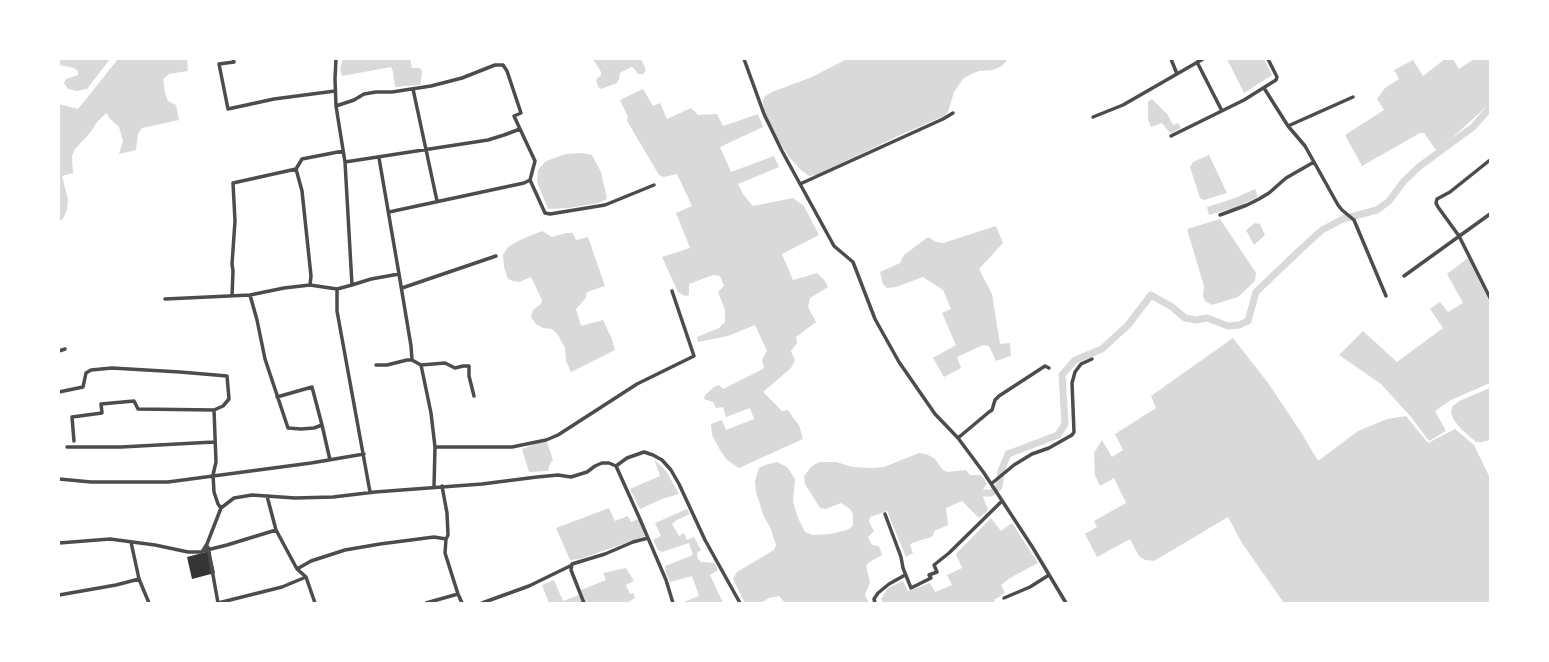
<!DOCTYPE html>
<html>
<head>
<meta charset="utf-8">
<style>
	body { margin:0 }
	#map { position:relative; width:1549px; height:662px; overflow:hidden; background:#fff; font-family:Bitter,serif }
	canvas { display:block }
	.frame { position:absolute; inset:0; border:60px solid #fff; pointer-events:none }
</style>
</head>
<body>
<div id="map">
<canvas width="1549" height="662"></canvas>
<div class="frame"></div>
</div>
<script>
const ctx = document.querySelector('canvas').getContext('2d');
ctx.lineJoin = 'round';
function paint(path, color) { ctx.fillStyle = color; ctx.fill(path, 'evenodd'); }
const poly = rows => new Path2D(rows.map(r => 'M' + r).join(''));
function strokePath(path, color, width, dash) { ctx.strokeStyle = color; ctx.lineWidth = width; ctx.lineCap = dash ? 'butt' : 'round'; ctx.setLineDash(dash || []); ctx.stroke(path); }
paint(poly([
	[59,59,110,59,87,89,77,91,68,89,64,83,66,79,78,75,78,71,74,68,59,65],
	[118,59,187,59,188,71,169,74,163,79,165,93,168,101,176,105,179,120,142,128,138,134,136,150,119,154,123,141,119,127,110,119,107,113,104,115,97,122,90,133,75,149,72,156,73,173,62,176,68,200,67,210,63,219,59,221,59,104,78,109],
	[343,59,410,59,412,68,420,68,422,72,421,81,420,85,395,87,393,72,391,67,342,76,340,68],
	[593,59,641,59,646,70,643,74,638,74,633,67,631,67,620,73,619,79,617,83,601,89,598,87,596,80,601,75,601,72],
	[847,59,1008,59,1002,66,993,70,979,71,971,74,963,79,954,92,948,112,944,116,900,135,817,175,809,176,801,170,789,157,778,139,764,110,763,101,765,96,772,92,812,77],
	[1227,59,1264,59,1272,75,1244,93],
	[1445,59,1453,59,1459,69,1474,59,1490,59,1490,102,1488,105,1451,139,1436,150,1424,133,1420,133,1362,166,1345,135,1384,110,1377,99,1385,88,1399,79,1394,70,1413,60,1423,76],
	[643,89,653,106,660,103,667,119,691,108,698,115,717,114,723,126,758,114,763,127,720,147,731,172,774,156,779,167,738,184,743,194,753,206,793,198,804,206,819,235,782,254,793,280,817,273,825,281,828,287,810,298,808,307,816,322,796,337,797,343,791,351,795,360,791,368,763,392,782,411,788,410,794,419,799,425,803,439,739,468,727,460,720,450,712,435,711,424,722,420,726,430,754,419,750,408,726,417,723,407,716,408,713,402,704,399,705,395,714,387,719,385,723,389,759,371,764,368,762,360,767,351,755,325,728,336,698,342,697,337,719,328,725,322,725,310,718,292,724,286,720,276,713,275,689,284,689,295,685,296,678,292,662,257,690,248,676,213,692,206,677,174,664,177,659,175,627,121,628,117,620,100],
	[1152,99,1168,115,1173,125,1178,123,1181,128,1172,133,1169,132,1162,123,1151,127,1148,120,1148,102],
	[582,153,592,155,601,172,607,199,598,203,569,208,548,209,537,182,538,170,546,161,566,154],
	[1209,155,1227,193,1204,200,1200,198,1190,167,1193,162],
	[1255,189,1258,197,1237,207,1209,215,1207,207,1235,198],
	[1220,219,1256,273,1255,281,1238,297,1212,305,1205,301,1203,296,1204,286,1187,229],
	[1255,223,1260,224,1265,235,1254,245,1246,230],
	[996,226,1003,243,979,269,992,294,1000,344,1010,343,1011,356,996,361,989,346,983,345,957,357,961,368,944,377,933,358,956,345,942,313,951,309,943,290,923,277,896,287,887,288,883,284,880,272,900,263,904,255,928,237,936,242,943,243],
	[542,231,552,237,566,233,573,233,576,240,588,237,605,286,587,292,585,299,576,309,581,326,603,320,612,339,615,350,571,372,566,361,565,348,558,335,552,329,543,328,536,324,531,317,533,310,541,304,542,300,531,277,519,282,513,281,508,279,504,267,503,255,508,247,520,240],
	[1468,258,1490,303,1490,383,1451,400,1435,411,1446,431,1429,441,1411,417,1381,384,1339,355,1363,331,1397,362,1443,328,1430,309,1440,302,1448,312,1463,303,1447,274],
	[1233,338,1268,383,1301,432,1318,461,1358,431,1387,419,1406,416,1428,443,1455,429,1474,445,1490,478,1490,603,1284,603,1242,543,1228,517,1154,561,1145,560,1139,556,1130,539,1097,557,1085,534,1097,527,1094,521,1126,503,1114,478,1100,486,1095,475,1094,453,1102,440,1112,457,1123,450,1115,434,1156,408,1151,396],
	[1490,388,1490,440,1482,442,1476,442,1461,429,1454,420,1451,413,1452,407,1459,401],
	[547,442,553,460,550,464,548,471,529,472,522,449,538,443],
	[919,453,926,454,934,458,943,470,948,472,966,470,970,475,980,475,983,477,987,484,981,492,988,510,979,518,962,501,946,508,948,525,934,531,933,536,928,538,912,543,910,545,913,553,906,557,887,511,870,517,869,522,874,531,868,537,872,545,879,546,882,555,868,563,866,566,870,582,865,595,869,603,785,603,779,596,769,598,760,603,745,603,733,579,737,572,774,550,776,545,770,527,764,517,756,492,755,481,759,468,765,465,777,462,787,467,795,479,793,502,798,518,805,532,813,535,830,534,847,530,850,528,853,525,853,514,850,509,841,503,826,509,820,508,805,484,804,476,811,467,819,462,836,462,853,467,871,468,884,467],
	[654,459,666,471,679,494,662,499,640,509,630,489,660,476],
	[609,508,615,521,628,516,631,522,638,519,645,536,580,559,570,560,556,528],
	[687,509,690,514,677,520,672,524,679,536,684,533,687,540,694,537,701,550,697,553,698,559,701,562,715,563,718,570,710,575,723,603,681,603,699,596,692,576,670,582,666,573,665,566,693,555,689,543,662,552,658,550,653,540,661,536,655,523],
	[991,518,1001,531,1012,523,1038,563,1010,578,1001,585,1005,593,994,600,995,603,883,603,881,599,888,588,903,581,908,591,930,583,935,592,952,585,947,575,962,568,956,554],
	[626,568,634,581,626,585,630,594,633,593,635,598,627,603,586,603,581,590,606,580,603,573],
	[554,580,563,601,579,595,582,603,549,603,542,585]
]), '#d9d9d9');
strokePath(poly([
	[971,493,991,493,999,487,1001,471,1008,454,1058,435,1065,424,1062,375,1075,360,1102,349,1128,325,1151,295,1172,307,1185,318,1196,320,1207,318,1228,326,1239,325,1248,321,1256,292,1301,249,1322,230,1343,219,1377,210,1389,201,1404,181,1420,166,1473,127,1488,110,1490,105]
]), '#d9d9d9', 7);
paint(poly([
	[210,551,215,573,192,579,187,557]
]), '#353535');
strokePath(poly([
	[233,59,234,62,219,64,228,109,274,99,335,91],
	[336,59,335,79,336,106,345,162,352,285,337,289,337,311,370,492],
	[744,59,764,114,782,151,834,246,853,262,875,319,899,362,935,414,958,438,984,473,1033,548,1066,603],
	[1171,59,1177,74],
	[1197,62,1222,111],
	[413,89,437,201],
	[336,106,354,100,364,94,376,92,392,92,431,86,462,78,495,65,503,65,507,71,521,113,514,116,520,129,504,135,488,140,345,162],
	[1093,117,1123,105,1203,59],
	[1288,126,1353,97],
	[1171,136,1244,100,1276,80,1277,77,1268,59],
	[379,158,399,274],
	[1490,160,1450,192,1437,199,1436,203,1438,207,1459,236,1490,298],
	[1314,162,1338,205,1342,210,1354,220,1386,296],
	[530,180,545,213,550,214,605,205,654,185],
	[800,184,943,119,953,113],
	[389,212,524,183,530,180,535,161,520,129],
	[1220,215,1247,205,1259,199,1269,193,1286,178,1314,162,1305,146,1288,126,1264,88],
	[1404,276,1490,214],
	[310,285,284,288,250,295,257,320,265,359,288,428,301,429,314,428,322,425,330,460],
	[352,285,371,279,399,274,411,346,412,360,421,365,431,413,435,447,434,487],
	[402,288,496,256],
	[337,289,310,285,311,276,302,191,296,169,302,159,343,151],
	[232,296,233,271,232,264,235,221,233,183,296,169],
	[165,299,250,295],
	[59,351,65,349],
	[376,365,387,365,407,360,412,360],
	[421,365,445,363,455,368,463,366,469,366,469,376,474,396],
	[59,392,83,387,86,373,91,370,112,368,180,372,227,376,229,399,223,406,214,410,216,462,213,475,214,492,218,504,221,508],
	[277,397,312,387,322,425],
	[958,438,989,412,992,410,995,400,999,396,1045,366,1049,368],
	[74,441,72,417,102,413,101,404,134,401,138,409,214,410],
	[67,447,121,447,214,442],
	[435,447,512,447,546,440,558,435,637,384,694,356,672,291],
	[616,466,627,458,644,452,653,455,662,460,671,470,679,484,705,540,740,603],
	[59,479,91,482,168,482,311,463,364,454],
	[991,484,1014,465,1032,454,1049,448,1072,435,1074,432,1072,383,1075,372,1081,364,1092,359],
	[267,496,276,530],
	[885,514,901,557,903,568,911,588,931,578,929,575,937,572,934,565,949,553,1002,501],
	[131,542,139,579,149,603],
	[59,543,110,539,155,545,188,552,202,552,207,544,221,508,234,498,252,495,295,498,333,497,375,492,482,484,537,477,558,475,571,477,587,472,595,466,602,463,609,463,616,466,639,517,666,580,673,603],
	[208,547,218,603],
	[203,551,227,545,276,530,297,569],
	[458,594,462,603],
	[59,595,116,585,139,579],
	[1004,598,1030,587,1049,575],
	[218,603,282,587,306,577],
	[315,603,306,577,297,569,311,561,345,550,380,544,434,537,446,539],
	[426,603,458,594,445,553,446,539,448,535,447,513,442,486],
	[482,603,529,586,570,566],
	[584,603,571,570,572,564,605,554,633,542,648,538],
	[875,603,874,599,878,593,889,584,905,575]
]), '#4c4c4c', 3.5);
</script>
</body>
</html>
